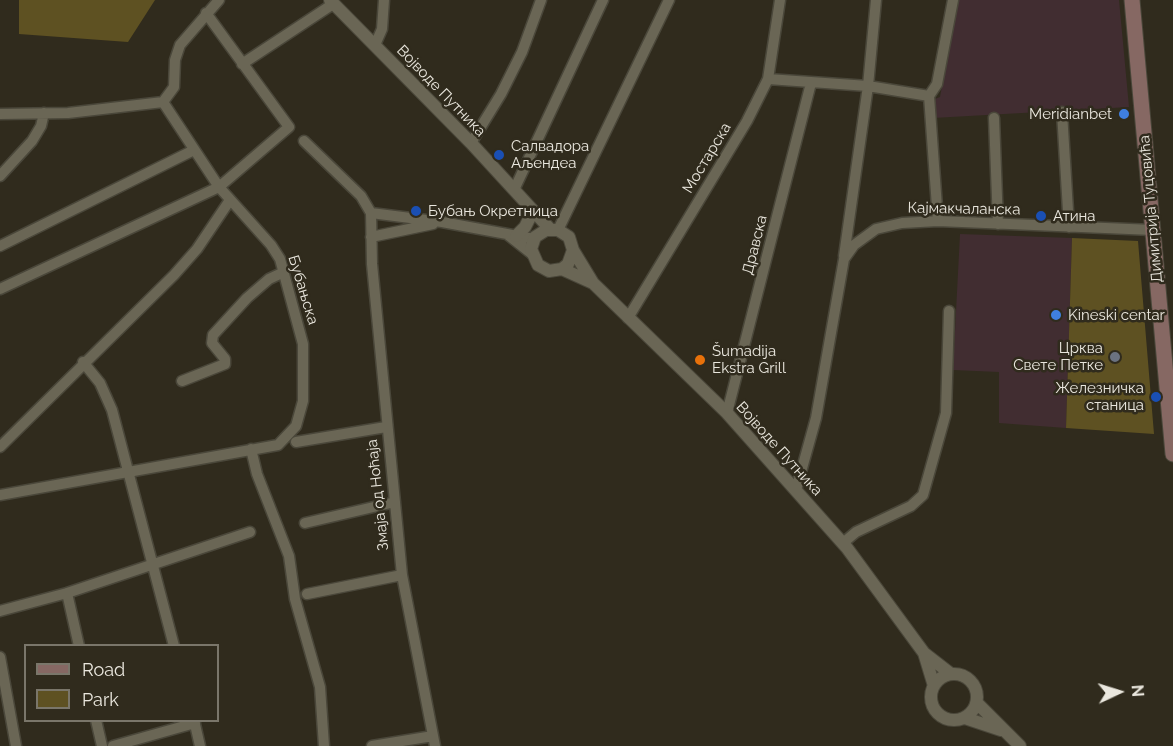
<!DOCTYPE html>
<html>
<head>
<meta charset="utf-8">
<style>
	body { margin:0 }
	#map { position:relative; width:1173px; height:746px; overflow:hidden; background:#302b1d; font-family:Raleway,sans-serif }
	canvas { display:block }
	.legend { position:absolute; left:24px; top:644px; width:195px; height:78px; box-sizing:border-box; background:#302b1d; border:2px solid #7a766a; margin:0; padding:8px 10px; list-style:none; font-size:18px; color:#eae7de }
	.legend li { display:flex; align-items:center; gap:12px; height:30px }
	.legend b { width:30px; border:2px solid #7a766a }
	.north { position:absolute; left:1089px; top:662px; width:60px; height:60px; -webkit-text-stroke:4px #302b1d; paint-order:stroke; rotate:86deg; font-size:16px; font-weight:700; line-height:24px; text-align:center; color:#eae7de }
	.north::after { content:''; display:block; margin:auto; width:21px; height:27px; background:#eae7de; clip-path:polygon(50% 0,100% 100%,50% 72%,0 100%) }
</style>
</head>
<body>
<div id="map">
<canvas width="1173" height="746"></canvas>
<ul class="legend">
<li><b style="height:8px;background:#866863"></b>Road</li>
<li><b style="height:16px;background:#5e5122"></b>Park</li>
</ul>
<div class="north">N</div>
</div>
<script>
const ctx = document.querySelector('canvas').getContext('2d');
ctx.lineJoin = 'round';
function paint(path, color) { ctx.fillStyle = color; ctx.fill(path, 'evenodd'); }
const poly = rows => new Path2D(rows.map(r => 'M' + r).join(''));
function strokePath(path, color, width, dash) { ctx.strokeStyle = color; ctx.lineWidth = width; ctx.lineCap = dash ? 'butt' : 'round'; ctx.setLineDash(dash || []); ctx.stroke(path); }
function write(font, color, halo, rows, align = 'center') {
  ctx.font = font + ' Raleway,sans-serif'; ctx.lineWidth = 5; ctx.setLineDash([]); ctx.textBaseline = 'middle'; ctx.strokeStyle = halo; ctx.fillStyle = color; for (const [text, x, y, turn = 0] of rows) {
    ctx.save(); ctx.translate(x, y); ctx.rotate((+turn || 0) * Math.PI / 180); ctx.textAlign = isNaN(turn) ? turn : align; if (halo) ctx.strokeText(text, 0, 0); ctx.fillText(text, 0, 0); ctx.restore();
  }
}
paint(poly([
	[958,0,1119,0,1129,107,933,118,932,100,940,97],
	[960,234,1072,238,1066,428,999,423,999,372,953,370]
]), '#412d31');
paint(poly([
	[19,0,155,0,128,42,19,34],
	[1072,238,1138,241,1154,434,1066,428]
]), '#5e5122');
const minor = poly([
	[375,45,382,29,384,0],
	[242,64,333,4],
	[768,79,868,86,929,96],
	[1062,112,1069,227],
	[0,114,68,113,163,102,174,87,175,60,180,45,219,0],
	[994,118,998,224],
	[304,141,361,196,371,213,372,264,402,575,435,746],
	[471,143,501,94,522,52,541,0],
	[0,176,32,141,41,126,44,113],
	[514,190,603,0],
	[371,213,442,222,534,239],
	[938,221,929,96,937,84,953,0],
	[558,230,669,0],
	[508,235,532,254],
	[371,237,433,224],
	[0,246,194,150],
	[844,256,868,86,876,0],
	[0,289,219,187,289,127,206,13],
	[628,318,747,121,768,79,780,0],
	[83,362,100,383,112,410,174,646],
	[182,381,225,364,225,359,212,343,213,335,247,298,269,279,284,272],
	[727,413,811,83],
	[296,442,386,427],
	[0,447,174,275,197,249,230,200],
	[251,449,257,474,289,556,295,599,320,687,324,746],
	[796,490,816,418,844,259,854,245,876,229,902,223,938,221,1153,230],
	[0,495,278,445,296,426,303,401,303,344,280,259,271,245,219,187,163,102],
	[305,523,395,502],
	[843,543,856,532,911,506,923,495,946,413,949,311],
	[67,593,79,646],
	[307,594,402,575],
	[0,611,67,593,250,532],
	[0,657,16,746],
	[96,720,102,746],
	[194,720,200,746],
	[113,746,195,723],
	[372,746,433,736]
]);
const tertiary = poly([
	[330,0,471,143,550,229],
	[516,236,525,227,531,215],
	[573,250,568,264,562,269,549,271,538,265,531,249,535,237,546,230,558,230,569,237,573,250,593,283,727,413,847,548,924,653,934,686],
	[562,269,593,283],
	[924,653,951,674],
	'931 697a23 23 0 1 1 46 0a23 23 0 1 1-46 0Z',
	[977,703,1020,746],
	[965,718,1001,730]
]);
const secondary = poly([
	[1132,0,1173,454]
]);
strokePath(minor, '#4a473a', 13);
strokePath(tertiary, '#4a473a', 14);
strokePath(secondary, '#4a473a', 17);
strokePath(minor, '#6a6655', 10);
strokePath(tertiary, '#6a6655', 12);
strokePath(secondary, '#866863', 15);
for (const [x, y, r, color] of [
	[1124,114,6,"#3f7fe0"],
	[499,155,6,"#1a4fb4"],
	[416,211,6,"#1a4fb4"],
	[1041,216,6,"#1a4fb4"],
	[1056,315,6,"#3f7fe0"],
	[1115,357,6,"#6b7280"],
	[700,360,6,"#e8710a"],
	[1156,397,6,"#1a4fb4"]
]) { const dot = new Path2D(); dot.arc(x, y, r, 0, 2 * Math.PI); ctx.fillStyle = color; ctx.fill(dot); strokePath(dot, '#302b1d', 2); }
write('15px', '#eae7de', '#302b1d', [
	["Војводе Путника",441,91,46],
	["Мостарска",707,158,-59],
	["Кајмакчаланска",964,209,1],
	["Димитрија Туцовића",1151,209,-95],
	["Дравска",755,245,-76],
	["Бубањска",303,290,73],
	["Војводе Путника",779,449,48],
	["Змаја од Ноћаја",378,495,-96]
]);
write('15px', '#eae7de', '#302b1d', [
	["Meridianbet",1112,114,"right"],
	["Салвадора",511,146],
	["Аљендеа",511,163],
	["Бубањ Окретница",428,211],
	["Атина",1053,216],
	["Kineski centar",1068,315],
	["Црква",1103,348,"right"],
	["Свете Петке",1103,365,"right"],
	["Šumadija",712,351],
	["Ekstra Grill",712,368],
	["Железничка",1144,388,"right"],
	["станица",1144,405,"right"]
], 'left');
</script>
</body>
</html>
